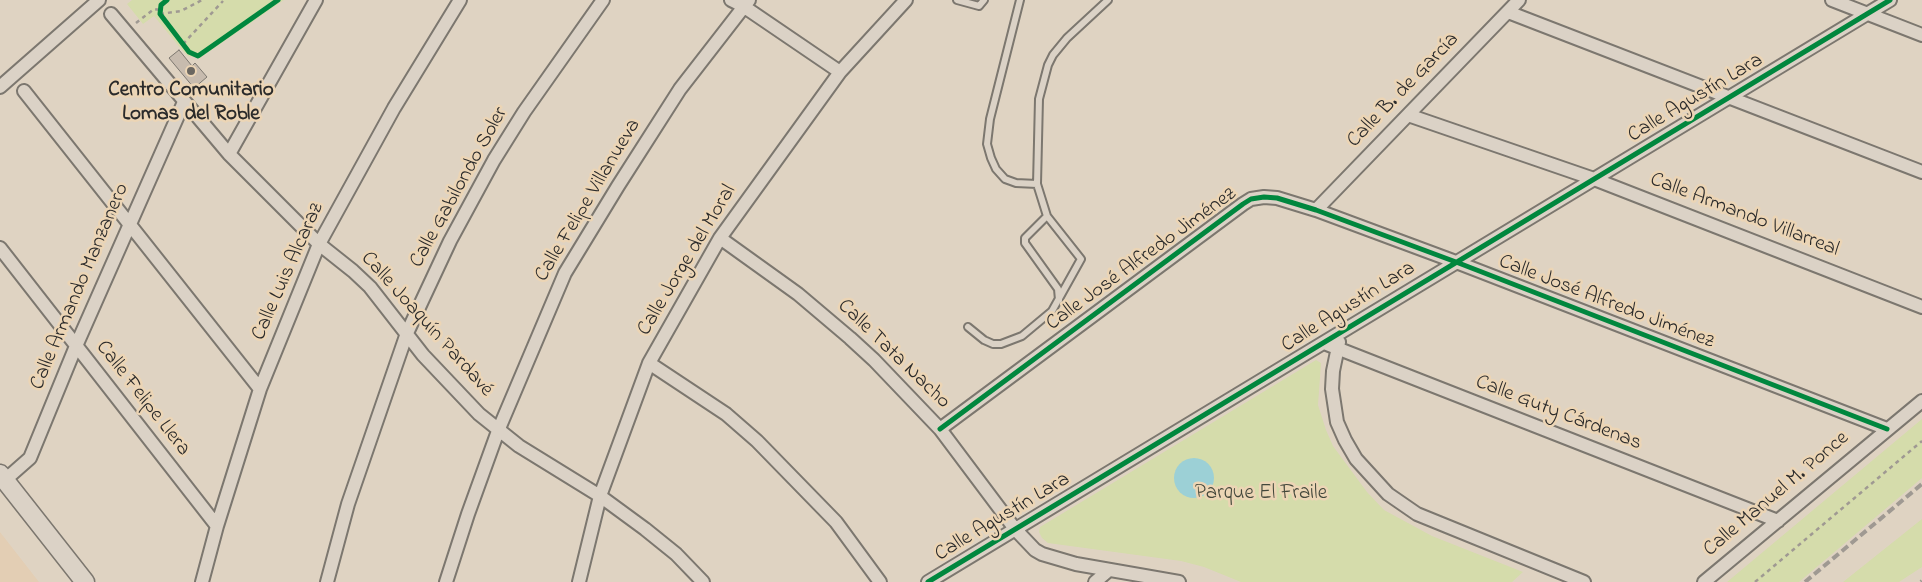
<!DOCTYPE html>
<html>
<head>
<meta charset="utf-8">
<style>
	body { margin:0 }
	canvas { display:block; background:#dfd3c2 }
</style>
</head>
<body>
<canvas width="1922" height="582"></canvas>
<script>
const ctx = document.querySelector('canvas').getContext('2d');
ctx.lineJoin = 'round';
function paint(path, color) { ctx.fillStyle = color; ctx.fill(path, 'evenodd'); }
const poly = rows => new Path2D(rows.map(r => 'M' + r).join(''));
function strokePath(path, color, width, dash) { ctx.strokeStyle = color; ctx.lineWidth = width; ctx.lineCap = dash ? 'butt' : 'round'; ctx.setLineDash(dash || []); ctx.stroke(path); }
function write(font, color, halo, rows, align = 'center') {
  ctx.font = font + ' "Indie Flower",sans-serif'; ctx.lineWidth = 5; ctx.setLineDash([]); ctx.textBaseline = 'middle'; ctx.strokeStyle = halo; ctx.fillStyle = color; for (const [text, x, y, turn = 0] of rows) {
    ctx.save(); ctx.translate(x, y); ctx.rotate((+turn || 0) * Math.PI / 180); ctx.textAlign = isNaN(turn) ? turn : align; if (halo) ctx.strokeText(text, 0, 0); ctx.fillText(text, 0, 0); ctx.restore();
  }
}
paint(poly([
	[0,532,39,582,0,582]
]), '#e3ceb4');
paint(poly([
	[132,0,284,0,200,58,188,56,182,50,154,16,143,24,127,4],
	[1316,360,1321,363,1318,405,1326,430,1333,446,1367,492,1384,510,1432,536,1523,572,1512,582,1241,582,1204,567,1181,561,1048,543,1042,538,1039,532,1040,527],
	[1922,419,1922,478,1799,582,1727,582],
	[1922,519,1922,567,1899,582,1843,582]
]), '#d5dcab');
paint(poly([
	'1174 478a20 20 0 1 1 40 0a20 20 0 1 1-40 0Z'
]), '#9cd0d6');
const building = poly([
	[179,50,192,66,195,63,207,77,194,88,169,58,179,50]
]);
paint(building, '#c7bbae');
strokePath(building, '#7c776f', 1);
const service = poly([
	[957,0,979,6,984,0],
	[1020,0,990,119,987,144,991,158,996,169,1005,179,1016,183,1037,184],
	[1059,300,1058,289,1025,243,1025,238,1047,216,1037,184,1039,99,1048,65,1053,55,1067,38,1108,0],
	[968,327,984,340,993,344,1001,344,1022,336,1052,311,1081,259,1047,216]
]);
const minor = poly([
	[731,0,743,6,840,72],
	[1832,0,1922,35],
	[1508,12,1922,172],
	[111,14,229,154,319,244,353,271,370,287,423,355,479,414,519,446,600,496,645,529,676,554,703,582],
	[0,87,99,0],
	[24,91,260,389],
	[1408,115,1594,179,1922,307],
	[229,154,316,0],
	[1316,210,1519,0],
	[720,238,798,294,850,338,874,360,940,429,1015,529,1035,550,1042,554,1076,564,1179,582],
	[0,248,217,526],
	[1339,342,1333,371,1332,389,1337,422,1345,440,1356,459,1388,494,1417,514,1584,582],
	[1324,343,1778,521],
	[649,363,726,414,757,441,836,522,880,582],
	[940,429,1243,204,1251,199,1264,197,1277,198,1316,210,1456,262,1887,429],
	[5,480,30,458,76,346,184,102],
	[202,582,217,526,260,389,319,244,394,108,460,0],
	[327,582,348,504,407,333,450,241,494,160,524,112,603,0],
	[446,582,468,514,498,431,565,273,618,186,680,89,749,0],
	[579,582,600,496,649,363,720,238,840,72,906,0],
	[928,582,1890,0],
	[1095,582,1109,570],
	[1704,582,1922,401]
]);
const secondary = poly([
	[0,474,85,582]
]);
strokePath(service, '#7c776f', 10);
strokePath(minor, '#7c776f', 16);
strokePath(secondary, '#7c776f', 21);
strokePath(poly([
	[160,14,181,11,202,0],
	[136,23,154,9,160,10],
	[183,44,223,1],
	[1755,582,1922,441]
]), '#9f9992', 2.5, [4, 4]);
strokePath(service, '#dbd2c6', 6);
strokePath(minor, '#dbd2c6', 12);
strokePath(secondary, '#dbd2c6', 18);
strokePath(poly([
	[1805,582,1922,484],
	[1921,582,1922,581]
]), '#9f9992', 4, [8, 4]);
strokePath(poly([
	[167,0,161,5,160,14,189,52,198,56,278,0],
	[940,429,1243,204,1251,199,1264,197,1277,198,1316,210,1456,262,1887,429],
	[928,582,1890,0]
]), '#00873e', 5);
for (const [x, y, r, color] of [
	[191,71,5,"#6a6660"]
]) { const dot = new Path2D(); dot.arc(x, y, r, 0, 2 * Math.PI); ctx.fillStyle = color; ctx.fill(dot); strokePath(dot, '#ecd5b5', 2); }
write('21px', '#2b2b2b', '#ecd5b5', [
	["Calle B. de García",1404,91,-46],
	["Calle Agustín Lara",1696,99,-31],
	["Calle Gabilondo Soler",460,188,-61],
	["Calle Felipe Villanueva",589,201,-59],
	["Calle Armando Villarreal",1744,216,21],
	["Calle José Alfredo Jiménez",1142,260,-36],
	["Calle Jorge del Moral",688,261,-59],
	["Calle Luis Alcaraz",289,272,-66],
	["Calle Armando Manzanero",81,287,-67],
	["Calle José Alfredo Jiménez",1606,303,21],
	["Calle Agustín Lara",1349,308,-32],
	["Calle Joaquín Pardavé",426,325,48],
	["Calle Tata Nacho",893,355,44],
	["Calle Felipe Llera",142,399,52],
	["Calle Guty Cárdenas",1558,414,21],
	["Calle Manuel M. Ponce",1777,495,-40],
	["Calle Agustín Lara",1003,518,-31]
]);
write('bold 21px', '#2b2b2b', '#ecd5b5', [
	["Centro Comunitario",191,92],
	["Lomas del Roble",191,116]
]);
write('21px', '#43473b', '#ecd5b5', [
	["Parque El Fraile",1261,495]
]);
</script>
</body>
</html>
